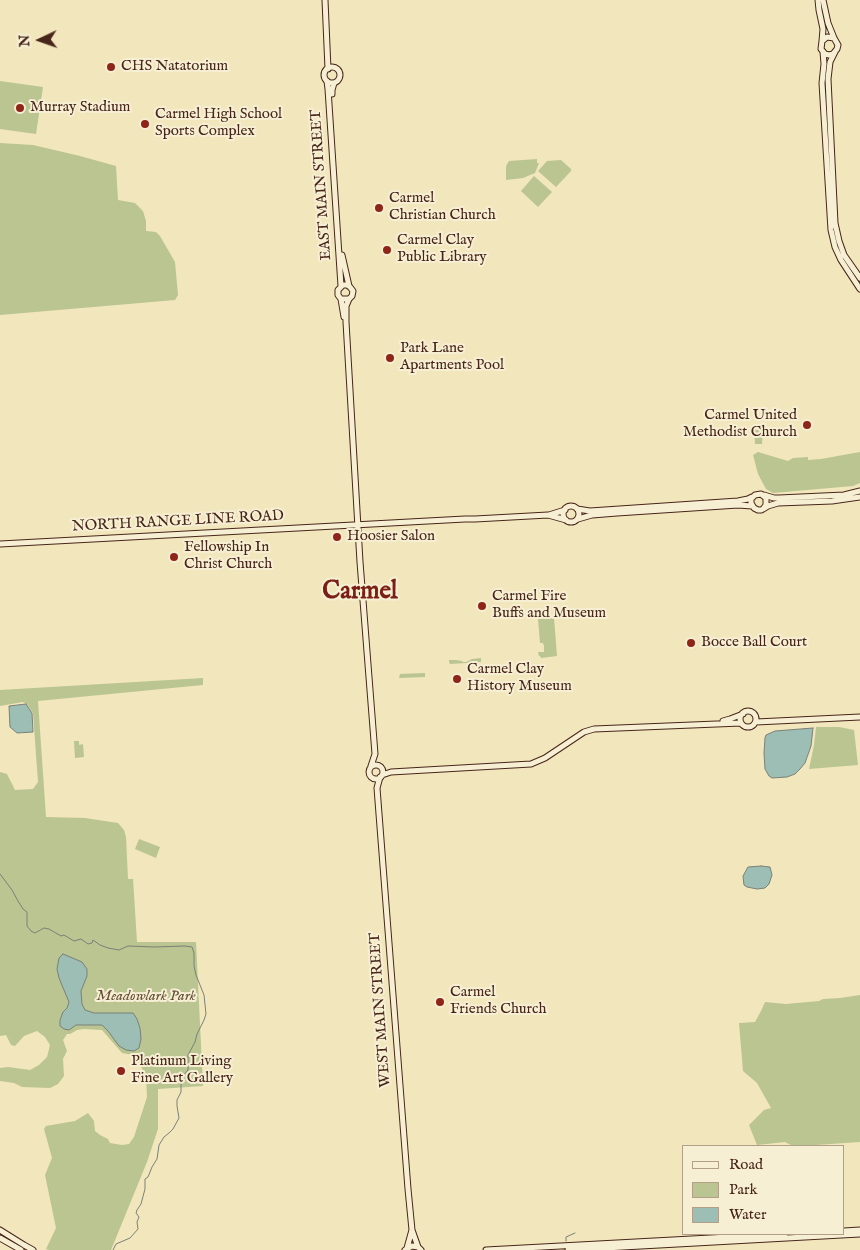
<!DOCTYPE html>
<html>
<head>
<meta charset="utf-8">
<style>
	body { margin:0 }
	#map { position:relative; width:860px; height:1250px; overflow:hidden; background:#f2e6bd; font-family:"IM FELL English",serif }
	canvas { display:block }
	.legend { position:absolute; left:682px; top:1145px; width:162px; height:90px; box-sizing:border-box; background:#f7efd4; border:1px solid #b19f89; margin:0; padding:6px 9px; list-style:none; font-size:15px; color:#472619 }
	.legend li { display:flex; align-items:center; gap:10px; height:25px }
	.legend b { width:25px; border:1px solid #b19f89 }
	.north { position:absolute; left:15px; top:15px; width:50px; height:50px; -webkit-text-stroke:4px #f7efd4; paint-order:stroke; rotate:267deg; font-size:14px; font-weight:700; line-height:20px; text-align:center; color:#472619 }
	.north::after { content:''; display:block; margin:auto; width:18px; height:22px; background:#472619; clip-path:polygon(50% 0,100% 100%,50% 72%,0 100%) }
</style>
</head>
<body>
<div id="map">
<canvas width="860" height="1250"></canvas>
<ul class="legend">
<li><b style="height:6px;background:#f7efd4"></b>Road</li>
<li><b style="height:14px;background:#bac591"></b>Park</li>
<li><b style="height:14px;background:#9cbeb5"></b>Water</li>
</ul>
<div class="north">N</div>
</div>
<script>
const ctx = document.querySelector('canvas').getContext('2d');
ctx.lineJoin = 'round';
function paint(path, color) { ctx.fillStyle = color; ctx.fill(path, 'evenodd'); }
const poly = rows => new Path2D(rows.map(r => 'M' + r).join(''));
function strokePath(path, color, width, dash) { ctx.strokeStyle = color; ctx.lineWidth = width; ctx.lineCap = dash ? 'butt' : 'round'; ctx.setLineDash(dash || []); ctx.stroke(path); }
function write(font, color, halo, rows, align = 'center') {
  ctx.font = font + ' "IM FELL English",serif'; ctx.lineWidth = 4; ctx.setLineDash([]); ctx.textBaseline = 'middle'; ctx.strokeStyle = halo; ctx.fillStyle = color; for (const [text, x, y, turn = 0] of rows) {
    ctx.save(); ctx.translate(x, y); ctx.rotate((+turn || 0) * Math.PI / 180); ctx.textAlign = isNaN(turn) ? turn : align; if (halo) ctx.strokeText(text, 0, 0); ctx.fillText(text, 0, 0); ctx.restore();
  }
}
paint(poly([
	[0,81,43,87,36,134,0,129],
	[0,143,33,145,80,156,116,166,118,200,135,203,143,211,146,221,146,231,156,232,160,236,175,262,178,295,175,300,0,315],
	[537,159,537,163,539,163,535,173,523,178,506,180,506,166,509,161],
	[561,160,571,169,571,171,556,187,538,171,547,161],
	[534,176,552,192,538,207,521,191],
	[754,430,763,430,762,444,755,444],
	[758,452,788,461,793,458,808,457,808,460,821,459,860,452,860,483,853,486,773,493,766,489,758,474,753,455],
	[554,618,557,656,541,658,540,656,539,656,538,652,544,652,544,646,543,643,540,643,538,619],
	[481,658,481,662,450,664,449,662,449,660,456,660,462,661,463,662,466,662,472,659],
	[425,673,425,677,399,678,400,674],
	[203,678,203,685,38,701,46,817,85,818,118,823,124,830,126,837,128,879,133,879,137,942,196,942,203,1086,158,1089,158,1129,147,1162,111,1250,49,1250,46,1249,56,1228,45,1175,52,1158,44,1129,46,1126,75,1121,88,1113,94,1121,95,1131,100,1135,108,1139,110,1143,122,1145,129,1144,134,1137,147,1097,146,1076,138,1061,133,1055,122,1053,102,1030,84,1029,77,1030,70,1034,67,1034,63,1040,67,1051,63,1059,64,1076,58,1084,50,1088,22,1087,14,1083,0,1081,0,1068,8,1067,30,1070,39,1065,47,1057,50,1045,45,1037,37,1031,24,1036,15,1046,11,1045,6,1035,0,1036,0,772,7,774,15,790,33,789,38,782,33,713,27,704,23,702,0,706,0,690],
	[816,727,839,727,854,730,858,765,809,769,814,745],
	[74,741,79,741,79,745,83,744,84,757,75,758],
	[139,839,160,847,156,858,135,849],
	[860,995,860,1142,801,1146,791,1146,791,1145,785,1142,757,1145,749,1125,764,1110,771,1108,757,1083,743,1071,739,1023,755,1022,761,1011,765,1002,786,1004,819,1001,823,999,840,998]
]), '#bac591');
const water = poly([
	[26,704,32,713,33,732,17,733,10,727,9,706,26,704],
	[813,728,811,746,805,763,800,769,795,774,787,777,772,778,769,776,765,769,764,753,765,738,766,735,775,731,813,728],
	[761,866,770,867,772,875,769,884,765,888,757,889,747,887,744,885,743,876,748,867,761,866],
	[63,954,82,962,87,969,87,976,81,991,82,1004,85,1010,94,1013,133,1013,137,1019,140,1028,141,1039,139,1048,134,1051,126,1050,119,1046,108,1031,102,1025,76,1025,69,1030,64,1029,60,1026,60,1020,63,1012,67,1008,69,1002,59,978,57,969,59,958,63,954]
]);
paint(water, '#9cbeb5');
strokePath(water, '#7a8177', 1);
strokePath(poly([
	[0,874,12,890,18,901,23,909,27,912,27,926,31,931,35,933,44,928,49,929,61,936,64,935,74,941,81,939,88,944,92,943,93,940,100,945,108,948,119,950,128,946,154,947,185,946,192,947,194,953,194,966,196,975,204,995,206,1014,204,1020,197,1034,195,1042,188,1055,188,1070,181,1078,181,1092,177,1100,177,1106,179,1118,173,1129,169,1133,164,1137,159,1145,157,1159,152,1167,148,1177,145,1179,145,1189,141,1204,137,1210,136,1213,139,1217,137,1222,138,1229,130,1238,116,1244,113,1250],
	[566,1241,566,1237,575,1233]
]), '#7a8177', 1);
const secondary = poly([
	[325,0,328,69],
	[818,0,819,10,823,29,822,41],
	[823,0,828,23,834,38,838,45,837,49,833,54,829,55,825,54,821,49,822,41,827,37,834,38],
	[823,52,824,64,822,83,831,230,835,247,841,260,860,289],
	[835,52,830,62,828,79,835,223,839,241,844,255,860,278],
	'324 75a8 8 0 1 1 16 0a8 8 0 1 1-16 0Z',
	[327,81,328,89,341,286],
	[332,94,332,90,334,83],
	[342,255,349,286],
	[341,299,344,317],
	[349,299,341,299,338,295,338,290,343,285,347,285,350,287,353,291,352,296,349,299,346,306,346,322,360,562,375,754,371,766],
	[764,495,774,498,779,498,844,495,860,491],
	'563 514a8 8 0 1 1 16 0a8 8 0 1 1-16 0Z',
	[577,509,590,511,738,501,748,499,752,497],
	[763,509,766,505,766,498,761,494,755,495,751,499,751,503,754,508,758,510,761,510,763,509,768,506,778,503,832,501,860,497],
	[549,515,565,510],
	[578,519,592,515,617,513,738,505,752,506],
	[0,544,465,519,475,519,548,515,566,520],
	'740 719a8 8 0 1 1 16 0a8 8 0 1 1-16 0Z',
	[723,721,730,719,743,714],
	[756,722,860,717],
	'369 772a7 7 0 1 1 14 0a7 7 0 1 1-14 0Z',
	[382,775,391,772,531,764,545,758,584,732,594,729,741,723],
	[380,777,377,788,408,1189,412,1230,418,1247],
	[0,1230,24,1245,33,1250],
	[844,1231,860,1230],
	[0,1238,21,1250],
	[407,1248,412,1230],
	[405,1250,412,1246,418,1247,421,1250],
	[486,1250,785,1234],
	[568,1250,860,1234]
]);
strokePath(secondary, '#472619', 7);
strokePath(secondary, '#f7efd4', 5);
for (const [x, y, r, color] of [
	[111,67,5,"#8f2418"],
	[20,108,5,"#8f2418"],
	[145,124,5,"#8f2418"],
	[379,208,5,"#8f2418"],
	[387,250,5,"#8f2418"],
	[390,358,5,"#8f2418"],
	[807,425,5,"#8f2418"],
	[337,537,5,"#8f2418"],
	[174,557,5,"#8f2418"],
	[482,606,5,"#8f2418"],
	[691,643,5,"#8f2418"],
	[457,679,5,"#8f2418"],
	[440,1002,5,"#8f2418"],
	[121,1071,5,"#8f2418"]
]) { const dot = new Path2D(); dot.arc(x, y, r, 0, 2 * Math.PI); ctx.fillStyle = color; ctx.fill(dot); strokePath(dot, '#f7efd4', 2); }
write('15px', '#472619', '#f7efd4', [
	["CHS Natatorium",121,67],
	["Murray Stadium",30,108],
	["Carmel High School",155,115],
	["Sports Complex",155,132],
	["Carmel",389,199],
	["Christian Church",389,216],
	["Carmel Clay",397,241],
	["Public Library",397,258],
	["Park Lane",400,349],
	["Apartments Pool",400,366],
	["Carmel United",797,416,"right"],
	["Methodist Church",797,433,"right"],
	["Hoosier Salon",347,537],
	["Fellowship In",184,548],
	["Christ Church",184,565],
	["Carmel Fire",492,597],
	["Buffs and Museum",492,614],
	["Bocce Ball Court",701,643],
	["Carmel Clay",467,670],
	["History Museum",467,687],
	["Carmel",450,993],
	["Friends Church",450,1010],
	["Platinum Living",131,1062],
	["Fine Art Gallery",131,1079]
], 'left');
write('15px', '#472619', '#f7efd4', [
	["EAST MAIN STREET",322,185,-94],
	["NORTH RANGE LINE ROAD",178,522,-3],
	["WEST MAIN STREET",381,1010,-94]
]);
write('italic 15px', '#644e37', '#f7efd4', [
	["Meadowlark Park",146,997]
]);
write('bold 25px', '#7a1f14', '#f7efd4', [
	["Carmel",360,593]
]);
</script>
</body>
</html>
